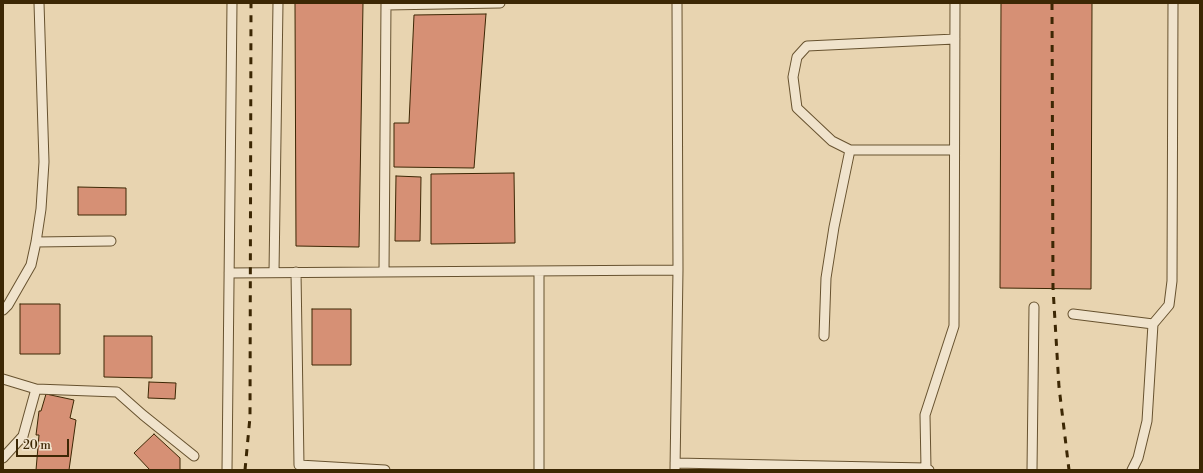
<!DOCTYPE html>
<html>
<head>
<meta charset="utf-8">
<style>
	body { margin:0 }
	#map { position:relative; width:1203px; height:473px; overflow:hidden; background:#e8d4b0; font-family:"Libre Bodoni",serif }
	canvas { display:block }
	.frame { position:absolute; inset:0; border:4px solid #3c2704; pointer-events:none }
	.scale { position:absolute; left:16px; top:439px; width:53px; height:18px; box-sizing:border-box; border:2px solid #3c2704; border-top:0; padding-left:5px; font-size:12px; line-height:14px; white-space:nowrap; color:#3c2704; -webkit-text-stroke:3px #f0e3cc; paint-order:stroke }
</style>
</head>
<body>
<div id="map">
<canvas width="1203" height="473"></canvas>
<div class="frame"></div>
<div class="scale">20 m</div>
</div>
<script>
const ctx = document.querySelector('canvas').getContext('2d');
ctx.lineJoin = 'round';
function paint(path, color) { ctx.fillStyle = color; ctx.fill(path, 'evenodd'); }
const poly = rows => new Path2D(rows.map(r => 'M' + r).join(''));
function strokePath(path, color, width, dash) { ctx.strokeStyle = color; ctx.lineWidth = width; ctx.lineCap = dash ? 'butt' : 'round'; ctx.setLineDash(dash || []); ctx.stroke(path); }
const building = poly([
	[295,3,363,3,359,247,296,246,295,3],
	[1001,3,1092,3,1091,289,1000,288,1001,3],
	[486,14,474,168,394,167,394,123,409,123,414,15,486,14],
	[514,173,515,243,431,244,431,174,514,173],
	[396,176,421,177,420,241,395,241,396,176],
	[78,187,126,188,126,215,78,215,78,187],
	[20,304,60,304,60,354,20,354,20,304],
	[312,309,351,309,351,365,312,365,312,309],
	[104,336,152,336,152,378,104,377,104,336],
	[149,382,176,383,175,399,148,398,149,382],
	[46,394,74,400,70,418,76,420,69,470,36,470,39,435,36,435,39,411,41,411,46,394],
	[154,434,180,458,180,470,150,470,134,453,154,434]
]);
paint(building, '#d69075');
strokePath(building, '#3c2704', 1);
const lane = poly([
	[386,5,500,3],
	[850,150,954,150],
	[36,242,111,241],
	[384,271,386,3],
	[274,272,278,3],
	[296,272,299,465,385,470],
	[229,273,678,270],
	[3,310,8,305,31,265,36,242,41,209,44,162,39,3],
	[1073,314,1153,324],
	[824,336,826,278,834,227,850,150,832,141,797,108,793,77,797,57,807,46,955,39],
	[3,379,36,389,117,392,143,415,194,456],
	[3,458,23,436,36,389],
	[675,463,926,468,929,470],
	[926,468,925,415,954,326,955,3],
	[227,470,232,3],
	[539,470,539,271],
	[675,470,678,270,677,3],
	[1032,470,1034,307],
	[1132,470,1138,458,1147,421,1153,324,1169,305,1172,281,1173,3]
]);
strokePath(lane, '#67522f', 11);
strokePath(lane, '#f0e3cc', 9);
strokePath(poly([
	[1052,3,1053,288,1059,387,1069,470],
	[245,470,250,417,251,3]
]), '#3c2704', 3, [7, 7]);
</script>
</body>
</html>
